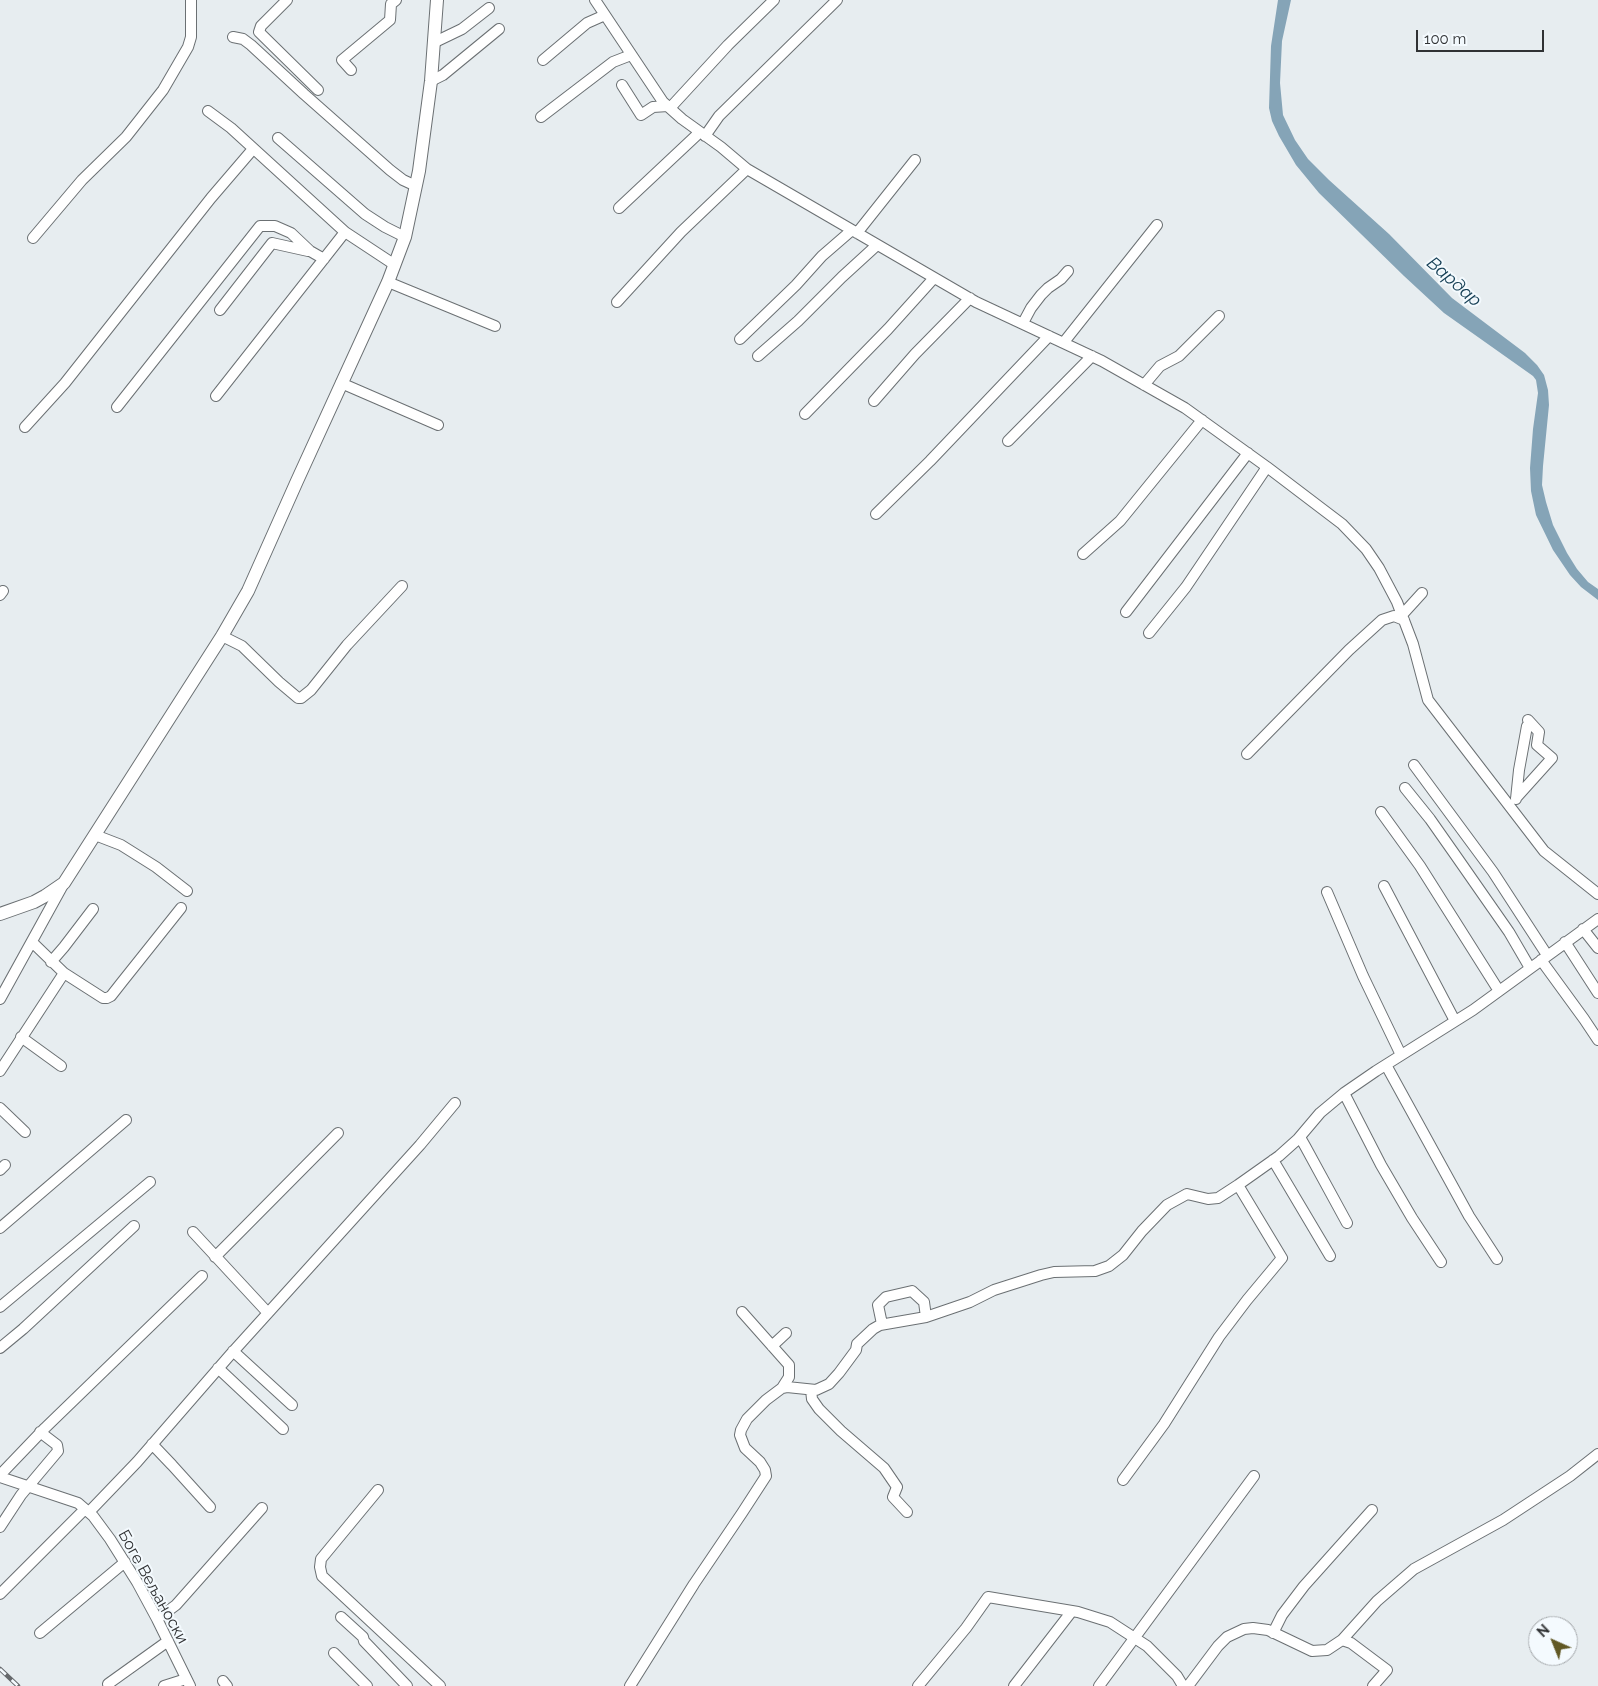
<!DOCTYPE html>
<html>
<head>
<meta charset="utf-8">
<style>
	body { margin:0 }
	#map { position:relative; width:1598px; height:1686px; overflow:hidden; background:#e7edf0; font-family:Raleway,sans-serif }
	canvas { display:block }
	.north { position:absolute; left:1528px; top:1616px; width:50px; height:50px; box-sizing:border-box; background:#f4fafe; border:1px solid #a6aaad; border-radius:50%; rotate:316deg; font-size:14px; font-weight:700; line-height:20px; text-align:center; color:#303234 }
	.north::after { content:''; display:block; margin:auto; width:18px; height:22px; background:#615824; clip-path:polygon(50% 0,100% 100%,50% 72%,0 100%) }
	.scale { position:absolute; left:1416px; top:30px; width:128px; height:22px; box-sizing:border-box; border:2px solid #303234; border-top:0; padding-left:6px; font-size:15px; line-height:18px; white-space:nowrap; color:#303234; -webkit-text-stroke:4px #f4fafe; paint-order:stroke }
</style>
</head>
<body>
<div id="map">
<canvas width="1598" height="1686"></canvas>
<div class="north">N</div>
<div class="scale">100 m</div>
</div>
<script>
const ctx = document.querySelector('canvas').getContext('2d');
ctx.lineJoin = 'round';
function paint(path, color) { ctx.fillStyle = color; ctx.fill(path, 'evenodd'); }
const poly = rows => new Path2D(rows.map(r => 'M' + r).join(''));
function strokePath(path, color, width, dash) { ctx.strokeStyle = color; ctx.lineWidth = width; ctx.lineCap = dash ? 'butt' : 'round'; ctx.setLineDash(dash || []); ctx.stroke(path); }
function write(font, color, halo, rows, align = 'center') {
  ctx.font = font + ' Raleway,sans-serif'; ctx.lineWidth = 4; ctx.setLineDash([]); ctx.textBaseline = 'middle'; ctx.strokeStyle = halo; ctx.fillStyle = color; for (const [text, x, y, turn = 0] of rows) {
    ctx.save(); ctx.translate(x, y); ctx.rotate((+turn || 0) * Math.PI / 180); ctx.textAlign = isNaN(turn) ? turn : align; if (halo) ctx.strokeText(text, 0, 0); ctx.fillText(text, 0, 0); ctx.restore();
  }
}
paint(poly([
	[1278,0,1291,0,1282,41,1280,83,1283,115,1295,140,1308,159,1329,180,1389,234,1452,298,1525,353,1537,365,1544,375,1548,390,1549,405,1543,466,1542,485,1546,502,1553,525,1567,553,1577,569,1588,582,1598,589,1598,600,1581,587,1570,575,1553,550,1536,515,1531,491,1530,468,1533,429,1538,393,1536,380,1533,376,1444,313,1404,276,1319,193,1296,165,1279,136,1272,121,1269,108,1271,46]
]), '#85a4b7');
const minor = poly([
	[287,0,261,26,259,32,318,90],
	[595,0,663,102,682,119,721,147,747,169,976,302,1102,361,1185,408,1267,467,1342,524,1366,549,1379,568,1397,602,1413,644,1428,700,1544,851,1598,894],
	[233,37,243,39,251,45,304,94,390,170,403,180,416,186],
	[435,42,462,29,489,8],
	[543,60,587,23,605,15],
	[351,70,342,60,390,20,391,4,396,0],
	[431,81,443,75,499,29],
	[622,85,641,115,653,107,668,106],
	[670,108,728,45,774,0],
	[208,111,231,128,345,232,395,265],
	[541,117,613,62,631,55],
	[705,136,719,116,837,0],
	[278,138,365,214,385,227,405,237],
	[619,208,700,132],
	[857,233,915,160],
	[33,238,82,180,126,137,163,90,188,47,191,37,191,0],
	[388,282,495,326],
	[617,302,681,232,747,169],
	[220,310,272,243,308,251],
	[1023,323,1031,308,1041,295,1048,288,1061,279,1068,271],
	[740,339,796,285,822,256,852,230],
	[1064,342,1157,225],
	[758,356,798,321,842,277,877,245],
	[341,383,438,425],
	[1144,385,1160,366,1179,356,1219,316],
	[216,396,345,232],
	[874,401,915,354,970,298],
	[117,407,260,226,275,226,291,233,310,251,324,259],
	[805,414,888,329,934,278],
	[25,427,65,383,211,198,253,149],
	[1008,441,1092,356],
	[876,514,930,461,1049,336],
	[1083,554,1120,521,1202,420],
	[0,595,3,591],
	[1126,612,1248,453],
	[1402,615,1422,593],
	[1149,633,1186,587,1267,467],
	[222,636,242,646,279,682,298,698,301,698,311,690,347,645,402,586],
	[1247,754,1349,650,1382,620,1394,616,1404,620],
	[1414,765,1493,872,1547,955],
	[1405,788,1430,819,1456,856,1509,932,1530,968],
	[1516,798,1552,758,1537,745,1539,732,1528,720],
	[1516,799,1519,770,1527,726],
	[1381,812,1420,866,1499,991],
	[95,835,121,845,156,867,187,891],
	[1384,886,1455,1021],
	[1327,892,1363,976,1401,1055],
	[1583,929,1598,948],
	[32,942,64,973,103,998,107,998,111,996,122,982,181,908],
	[1565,942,1598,993],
	[1541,960,1584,1019,1598,1040],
	[51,962,64,947,93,909],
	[0,999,64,883],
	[21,1037,61,1066],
	[1386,1065,1469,1216,1497,1259],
	[0,1071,64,973],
	[1344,1093,1381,1165,1412,1218,1441,1262],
	[0,1108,25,1132],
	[1298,1139,1301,1139,1305,1146,1347,1223],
	[1273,1160,1330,1256],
	[0,1170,5,1165],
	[0,1228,126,1120],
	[193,1232,268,1313],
	[215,1257,338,1133],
	[0,1307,150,1182],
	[742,1312,789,1365,789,1377,782,1388],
	[882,1324,878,1305,886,1297,912,1291,924,1302,926,1317],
	[772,1346,786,1333],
	[0,1348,23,1329,134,1226],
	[233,1351,292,1405],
	[218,1368,283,1429],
	[811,1390,812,1399,819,1409,841,1431,884,1468,897,1487,893,1497,907,1512],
	[152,1444,172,1465,210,1507],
	[0,1475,45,1428,202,1276],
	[0,1477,78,1503,93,1516,110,1539,137,1582,157,1619,190,1686],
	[1123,1480,1164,1424,1219,1337,1247,1300,1282,1258,1238,1185],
	[378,1490,321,1559,320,1567,322,1576,440,1686],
	[89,1512,137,1462,230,1355,420,1145,455,1103],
	[0,1527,21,1495,58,1451,57,1445,40,1432],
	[0,1594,85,1509],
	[341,1617,363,1637,364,1641,407,1686],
	[157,1619,176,1605,262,1508],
	[40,1633,125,1562],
	[1273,1633,1282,1615,1304,1586,1372,1510],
	[1342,1640,1351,1643,1387,1670,1373,1686],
	[334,1653,367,1686],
	[223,1681,227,1686],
	[108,1684,168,1641],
	[164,1686,186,1679],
	[630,1686,694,1584,742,1513,766,1476,765,1470,760,1462,745,1448,740,1435,741,1430,747,1419,766,1400,782,1388,787,1387,816,1390,829,1384,839,1373,856,1350,857,1344,873,1329,880,1325,926,1317,970,1302,994,1290,1041,1275,1054,1272,1095,1271,1109,1266,1123,1255,1142,1231,1167,1205,1187,1194,1208,1199,1218,1198,1238,1185,1279,1156,1298,1139,1320,1113,1344,1093,1376,1071,1473,1010,1598,919],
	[918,1686,966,1628,988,1597,1078,1612,1110,1622,1147,1646,1177,1676,1183,1686],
	[1014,1686,1072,1611],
	[1099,1686,1254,1476],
	[1188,1686,1218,1646,1227,1637,1244,1629,1253,1628,1268,1630,1312,1651,1327,1650,1342,1640,1377,1601,1414,1569,1503,1520,1570,1476,1598,1454]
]);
const major = poly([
	[0,914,34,902,45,896,64,883,222,636,248,591,297,481,388,282,405,237,419,171,431,81,437,0]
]);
strokePath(minor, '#6b7073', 12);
strokePath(major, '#6b7073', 14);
strokePath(minor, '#fff', 10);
strokePath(major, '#fff', 12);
const rail = poly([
	[0,1669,18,1686]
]);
strokePath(rail, '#66696c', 4.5);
strokePath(rail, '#f4fafe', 2.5, [8]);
write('16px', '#303234', '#f4fafe', [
	["Боге Вељаноски",153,1587,61]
]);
write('italic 18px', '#133d53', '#f4fafe', [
	["Вардар",1454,282,41]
]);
</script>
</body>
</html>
